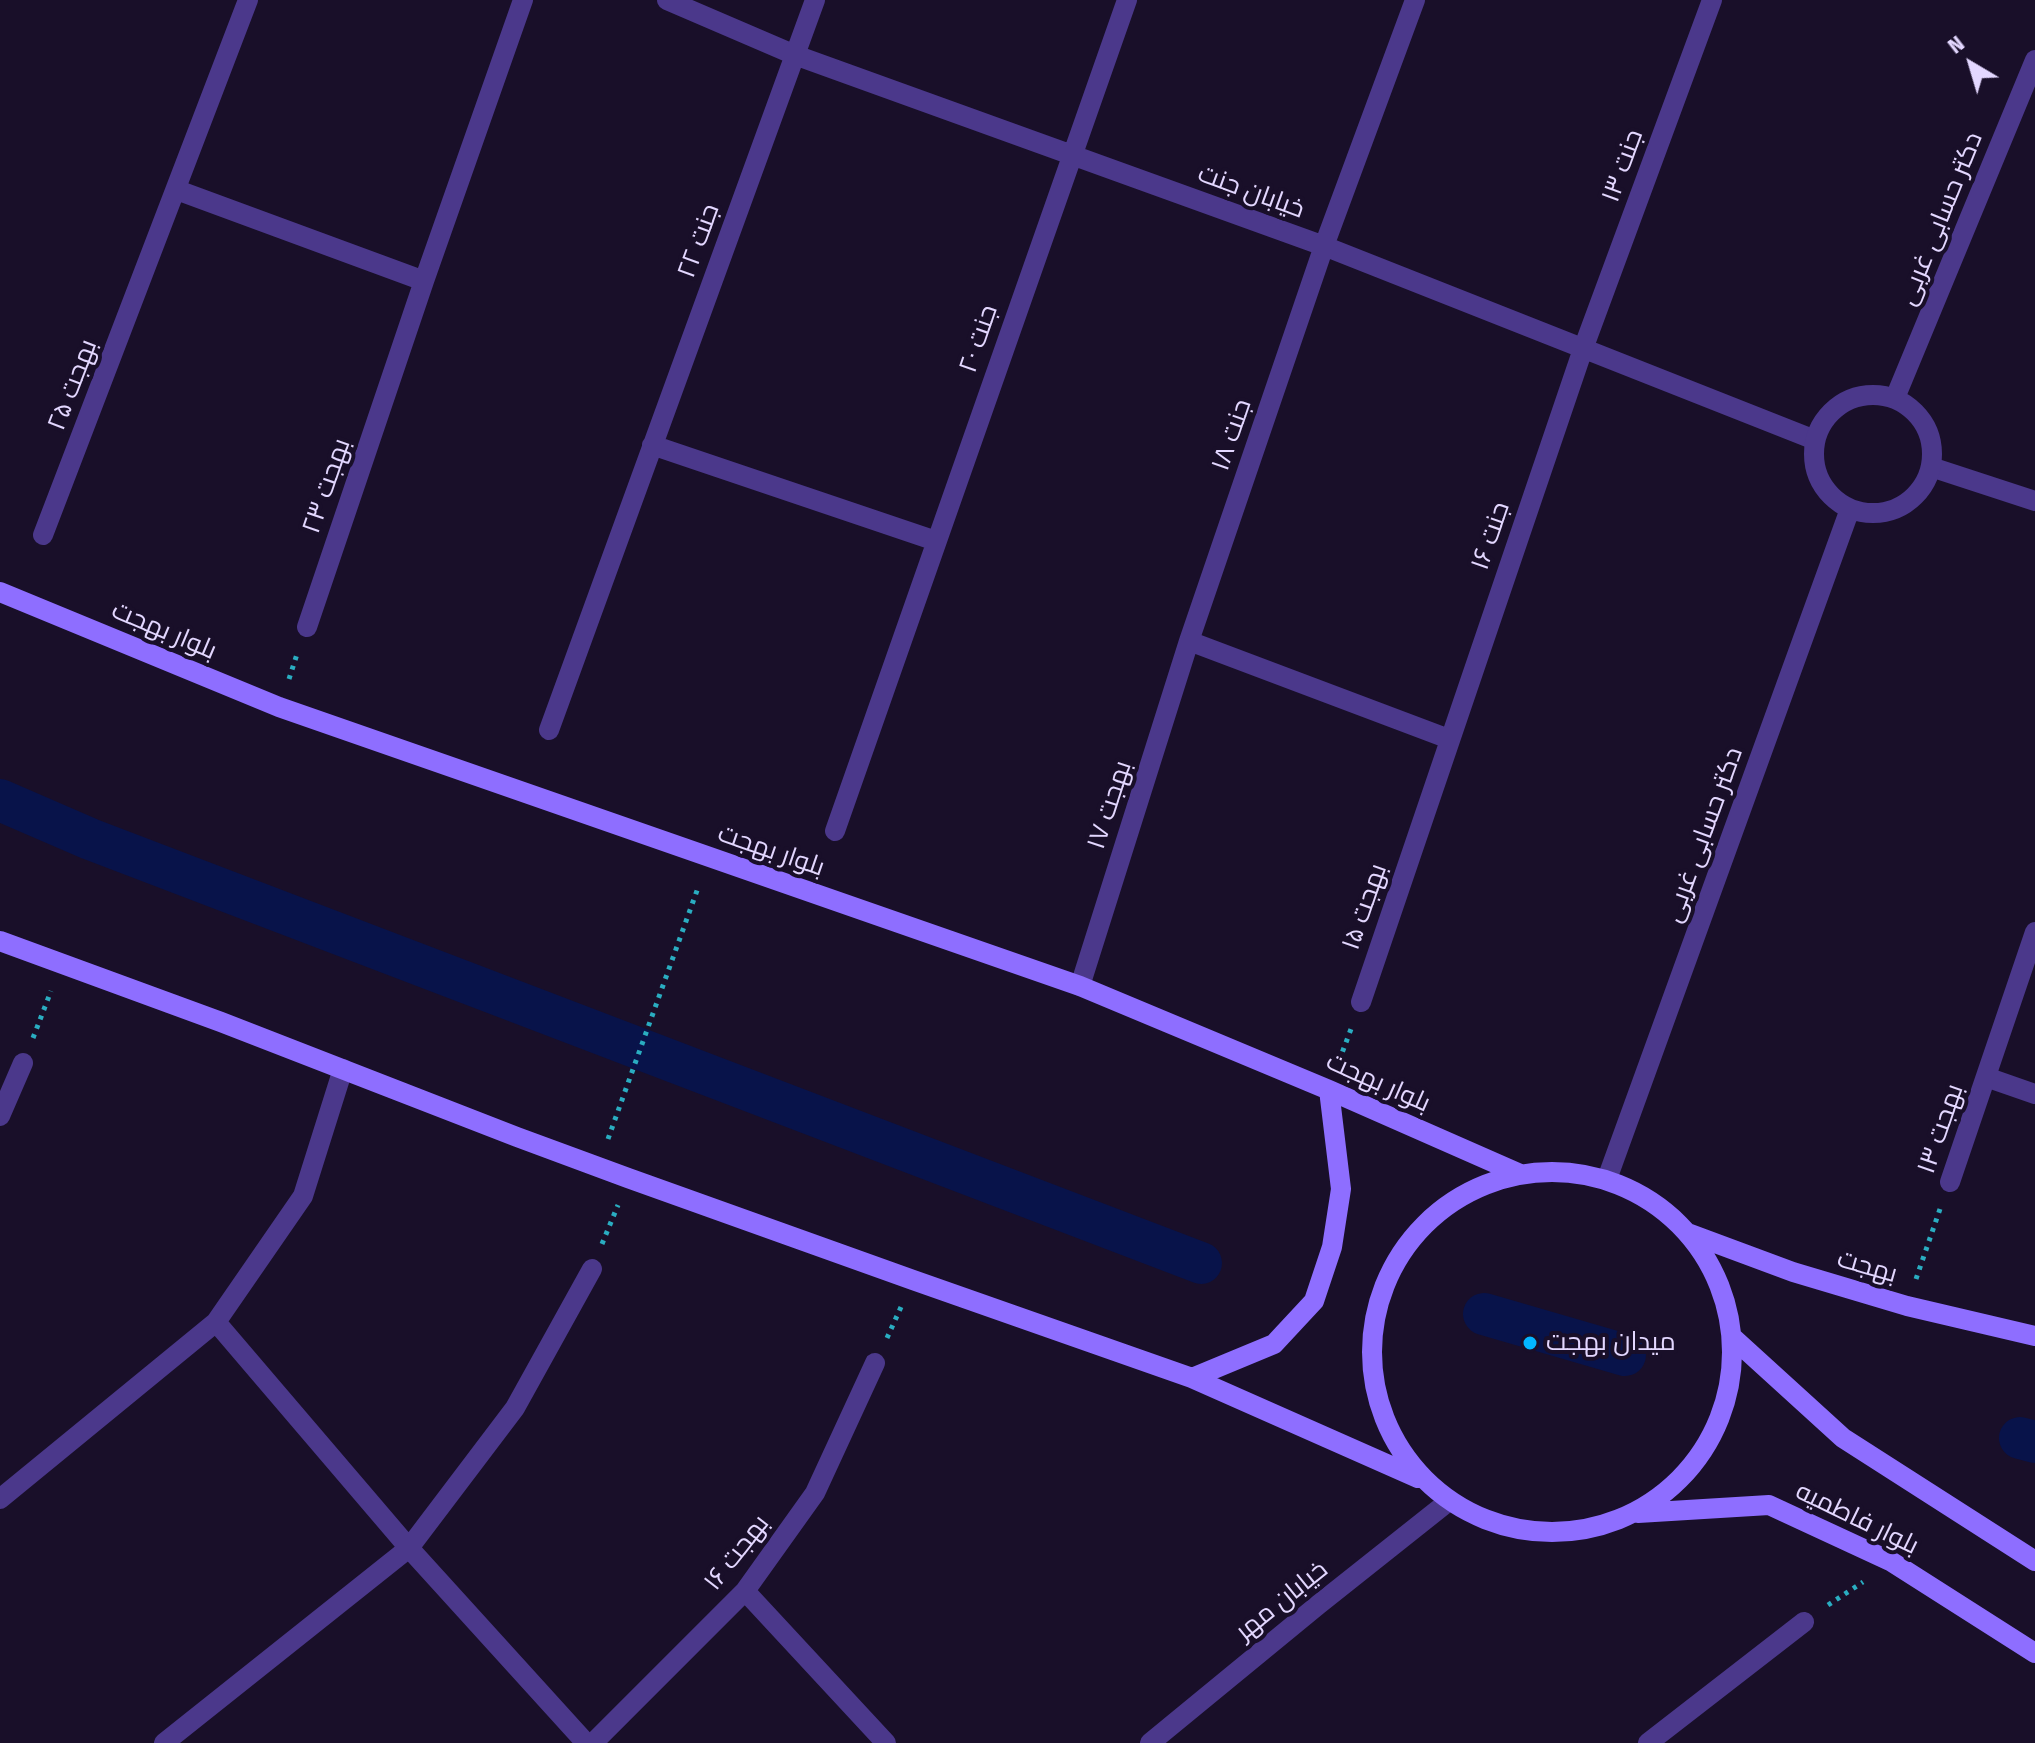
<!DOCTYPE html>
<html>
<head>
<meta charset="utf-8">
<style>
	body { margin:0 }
	#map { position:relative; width:2035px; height:1743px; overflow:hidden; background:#190f29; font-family:"Fira Sans Condensed",sans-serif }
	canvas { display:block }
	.north { position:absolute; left:1931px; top:24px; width:80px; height:80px; -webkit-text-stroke:6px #190f29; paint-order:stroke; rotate:322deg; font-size:22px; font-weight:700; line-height:32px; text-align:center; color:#e3d7ff }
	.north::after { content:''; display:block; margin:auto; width:28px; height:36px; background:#e3d7ff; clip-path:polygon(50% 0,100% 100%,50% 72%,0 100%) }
</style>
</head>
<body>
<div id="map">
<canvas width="2035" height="1743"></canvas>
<div class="north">N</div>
</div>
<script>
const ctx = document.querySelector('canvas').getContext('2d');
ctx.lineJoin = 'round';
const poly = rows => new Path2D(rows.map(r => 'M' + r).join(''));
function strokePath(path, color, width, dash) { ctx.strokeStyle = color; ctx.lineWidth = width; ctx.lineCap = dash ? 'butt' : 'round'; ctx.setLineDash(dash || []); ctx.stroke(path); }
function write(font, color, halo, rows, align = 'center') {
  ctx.font = font + ' "Fira Sans Condensed",Cairo,sans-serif'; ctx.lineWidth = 8; ctx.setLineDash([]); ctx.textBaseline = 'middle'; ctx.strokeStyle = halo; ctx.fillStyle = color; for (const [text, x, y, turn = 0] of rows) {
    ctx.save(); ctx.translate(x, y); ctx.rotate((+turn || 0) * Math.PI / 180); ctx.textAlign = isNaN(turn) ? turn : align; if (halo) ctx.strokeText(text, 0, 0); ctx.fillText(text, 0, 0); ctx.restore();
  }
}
strokePath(poly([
	[0,800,90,839,1201,1263],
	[1484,1314,1625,1355],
	[2020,1438,2035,1442]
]), '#08134a', 42);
strokePath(poly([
	[289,679,297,654],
	[33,1038,51,991],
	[1339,1061,1351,1029],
	[608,1139,699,885],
	[602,1244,618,1205],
	[1916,1279,1940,1209],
	[887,1338,901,1307],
	[1828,1605,1863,1582]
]), '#2aadc1', 5, [4, 6]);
strokePath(poly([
	[667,0,795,55,1324,246,1815,440],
	[177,190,424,281],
	[652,445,936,541],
	[1931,467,2035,501],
	[43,535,248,0],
	[307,627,424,281,523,0],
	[1189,641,1449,739],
	[549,730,815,0],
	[835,831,1127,0],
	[1080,986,1189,641,1324,246,1415,0],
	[1361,1002,1583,349,1712,0],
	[1986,1077,2035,1094],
	[0,1116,23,1063],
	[1950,1182,2035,932],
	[216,1322,409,1548,586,1743],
	[0,1499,216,1322,303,1196,343,1069],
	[745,1591,886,1743],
	[164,1743,409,1548,515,1408,592,1269],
	[593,1743,745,1591,815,1493,875,1363],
	[1150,1743,1318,1605,1449,1501],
	[1648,1743,1804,1622]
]), '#4b388b', 20);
strokePath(poly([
	'1814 454a59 59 0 1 1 118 0a59 59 0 1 1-118 0Z',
	[1895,398,2035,60],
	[1607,1179,1850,509]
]), '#4b388b', 20);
strokePath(poly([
	[0,592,279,707,1080,986,1329,1090,1520,1174],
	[0,941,221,1022,517,1137,628,1178,913,1280,1192,1378,1418,1478],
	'1372 1352a180 180 0 1 1 360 0a180 180 0 1 1-360 0Z',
	[1688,1233,1793,1272,1907,1306,2035,1336],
	[1732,1337,1843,1438,2035,1561],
	[1192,1378,1274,1344,1314,1301,1332,1247,1341,1189,1329,1090],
	[1638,1513,1769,1505,1892,1562,2035,1653]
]), '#8e6eff', 20);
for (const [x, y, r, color] of [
	[1530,1343,8,"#03b6ff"]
]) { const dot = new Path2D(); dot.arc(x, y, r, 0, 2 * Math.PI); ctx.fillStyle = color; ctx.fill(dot); strokePath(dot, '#190f29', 3); }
write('26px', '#e3d7ff', '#190f29', [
	["جنت ۱۳",1623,166,-70],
	["خیابان جنت",1251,192,20],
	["دکتر حسابی غربی",1941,219,-68],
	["جنت ۲۲",699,241,-70],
	["جنت ۲۰",979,339,-71],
	["بهجت ۲۵",73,385,-69],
	["جنت ۱۸",1232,435,-71],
	["بهجت ۲۳",327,486,-71],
	["جنت ۱۶",1491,536,-71],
	["بلوار بهجت",164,631,23],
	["بهجت ۱۷",1110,805,-72],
	["دکتر حسابی غربی",1704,835,-70],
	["بلوار بهجت",771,851,19],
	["بهجت ۱۵",1365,907,-71],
	["بلوار بهجت",1378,1083,24],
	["بهجت ۱۳",1941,1129,-71],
	["بهجت",1867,1267,16],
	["بلوار فاطمیه",1857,1519,26],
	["بهجت ۱۶",737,1553,-52],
	["خیابان مهر",1282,1601,-39]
]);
write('26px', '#e3d7ff', '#190f29', [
	["میدان بهجت",1546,1343]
], 'left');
</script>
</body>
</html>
